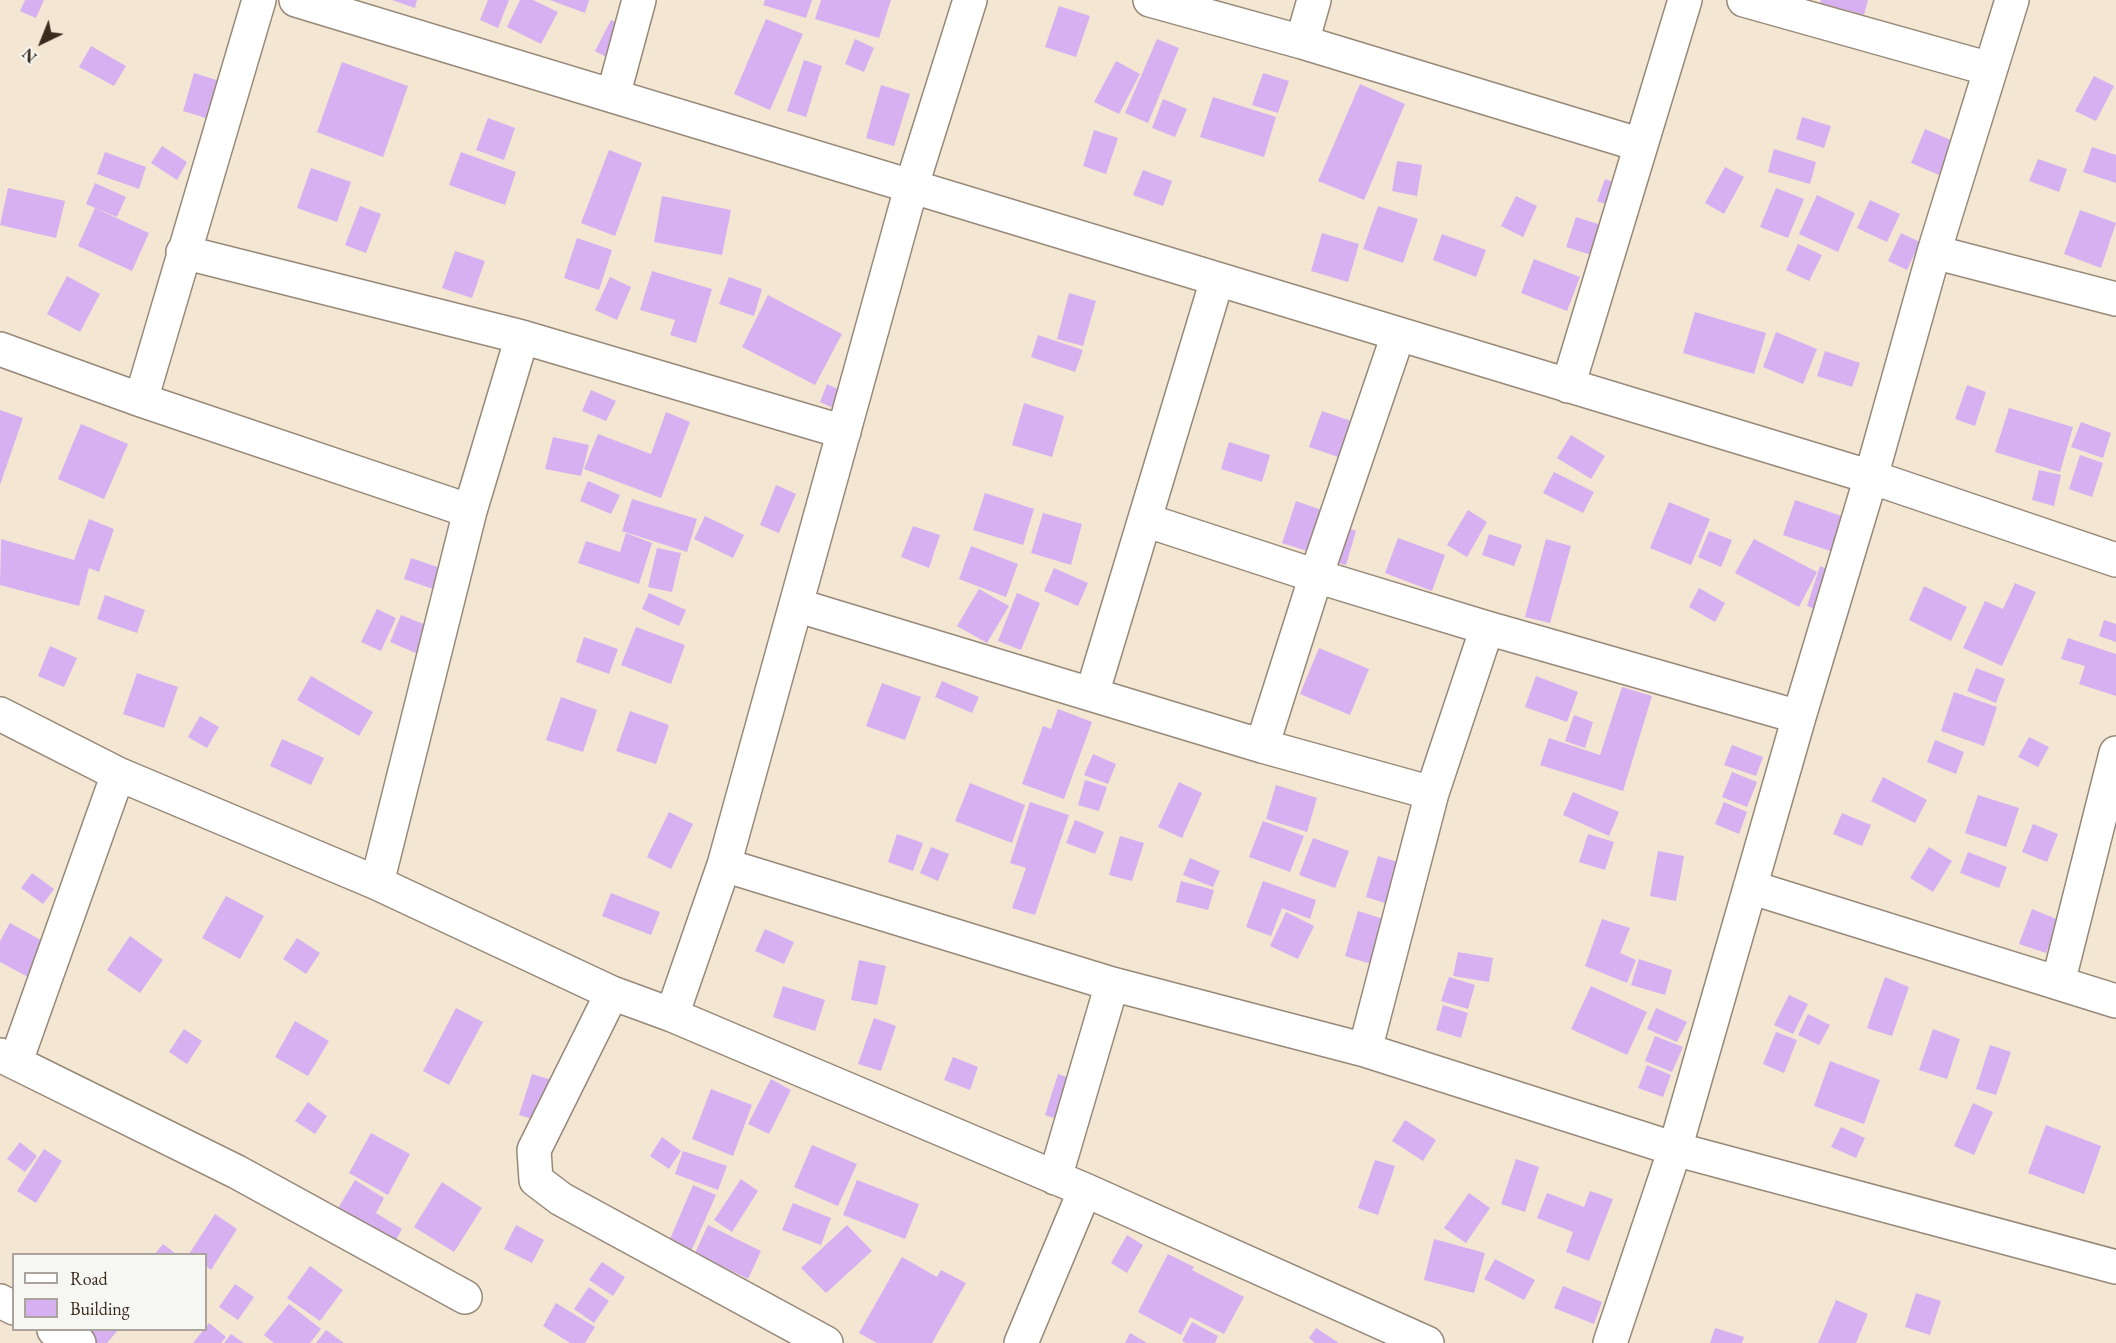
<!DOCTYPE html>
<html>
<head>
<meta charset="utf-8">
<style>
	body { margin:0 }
	#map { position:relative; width:2116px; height:1343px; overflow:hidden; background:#f3e7d3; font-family:"EB Garamond",serif }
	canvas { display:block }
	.legend { position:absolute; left:12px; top:1253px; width:195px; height:78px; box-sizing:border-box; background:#f6f6f2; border:2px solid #aba49d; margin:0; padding:8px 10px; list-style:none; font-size:18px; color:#3b2a1e }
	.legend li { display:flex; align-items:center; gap:12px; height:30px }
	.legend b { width:30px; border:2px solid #aba49d }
	.north { position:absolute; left:12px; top:12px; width:60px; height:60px; -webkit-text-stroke:4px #f6f6f2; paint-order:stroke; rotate:223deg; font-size:16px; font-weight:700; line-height:24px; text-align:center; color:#3b2a1e }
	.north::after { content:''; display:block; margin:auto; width:21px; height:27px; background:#3b2a1e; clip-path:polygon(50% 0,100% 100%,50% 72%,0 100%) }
</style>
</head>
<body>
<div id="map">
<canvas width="2116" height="1343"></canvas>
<ul class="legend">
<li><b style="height:8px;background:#fff"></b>Road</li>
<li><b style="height:16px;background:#d6b0f1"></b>Building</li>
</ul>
<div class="north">N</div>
</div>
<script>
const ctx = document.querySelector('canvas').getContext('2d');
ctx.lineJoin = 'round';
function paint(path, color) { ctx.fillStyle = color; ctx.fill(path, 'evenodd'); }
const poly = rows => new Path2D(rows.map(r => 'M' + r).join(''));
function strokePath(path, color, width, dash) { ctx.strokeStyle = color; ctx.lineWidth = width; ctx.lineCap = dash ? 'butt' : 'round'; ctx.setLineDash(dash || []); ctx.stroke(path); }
paint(poly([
	[25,0,44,0,36,18,20,11],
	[392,0,417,0,415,8],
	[488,0,509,0,498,28,480,20],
	[520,0,533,0,558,12,541,44,507,27],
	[550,0,589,0,585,13],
	[765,0,812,0,806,18,763,5],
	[821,0,891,0,879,38,815,19],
	[1821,0,1868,0,1864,15,1820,3],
	[1059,6,1090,16,1076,57,1045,47],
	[766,19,803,34,770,110,734,94],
	[611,20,630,30,614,61,595,51],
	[855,39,874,48,864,72,845,64],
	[1157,39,1179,48,1148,123,1125,113],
	[91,46,126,66,114,86,79,67],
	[804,60,822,66,806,117,787,111],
	[1116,61,1140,74,1119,114,1094,102],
	[342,62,408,86,383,157,317,132],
	[194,73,239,87,229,125,183,111],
	[1263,73,1289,81,1278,113,1252,105],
	[2094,76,2114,86,2096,121,2075,111],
	[1360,84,1405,104,1364,200,1318,181],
	[881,85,910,94,894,146,866,138],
	[1213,97,1276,117,1264,157,1200,137],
	[1163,99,1187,109,1175,137,1152,128],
	[1802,117,1831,126,1824,148,1796,139],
	[488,118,515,128,504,160,476,150],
	[1925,129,1953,141,1939,175,1911,163],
	[1094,130,1118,138,1106,174,1083,166],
	[162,146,187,162,177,180,151,163],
	[2092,147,2116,155,2116,183,2083,172],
	[1774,149,1816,162,1810,184,1768,172],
	[609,150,642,163,615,236,581,223],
	[105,152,146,167,139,189,97,174],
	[461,152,516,172,505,205,449,185],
	[2038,159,2067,169,2059,192,2029,181],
	[1397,161,1422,165,1417,196,1392,191],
	[1725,167,1744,177,1724,214,1705,203],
	[311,168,351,182,337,222,297,208],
	[1143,170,1172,181,1163,206,1133,195],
	[1605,179,1634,190,1626,212,1597,201],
	[95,183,126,197,117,217,86,204],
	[8,188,65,201,56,238,0,225],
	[1776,188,1804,199,1788,238,1760,227],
	[1817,195,1855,213,1838,252,1799,234],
	[662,196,731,210,722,255,654,242],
	[1516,196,1537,206,1523,237,1501,226],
	[1870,200,1900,214,1887,242,1857,228],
	[360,206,381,214,366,253,345,245],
	[1378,206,1418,219,1403,263,1363,249],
	[95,208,149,233,132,271,78,246],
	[2080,210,2116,223,2101,268,2064,254],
	[1576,217,1620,231,1611,261,1566,247],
	[1322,233,1359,244,1348,282,1311,271],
	[1901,233,1920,242,1907,270,1888,261],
	[1442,234,1486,250,1476,277,1433,260],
	[577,238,612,250,599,290,564,278],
	[1798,244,1822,255,1809,281,1786,270],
	[455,251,485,261,472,298,442,288],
	[1534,259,1580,277,1567,311,1521,293],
	[652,271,712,289,696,343,670,335,675,320,640,310],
	[67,276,100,294,80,332,47,314],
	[610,277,631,287,617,320,595,310],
	[729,277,762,289,754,316,719,304],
	[1069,293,1096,301,1083,346,1057,339],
	[768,295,842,334,815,385,742,347],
	[1695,312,1766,333,1754,374,1683,353],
	[1776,332,1817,349,1803,384,1763,367],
	[1038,335,1083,350,1075,372,1031,357],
	[1825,351,1860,363,1852,387,1817,376],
	[827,384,852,396,844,413,820,402],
	[1967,385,1986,392,1975,426,1955,419],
	[591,390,616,401,606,421,582,411],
	[1024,403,1064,416,1052,457,1012,445],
	[2009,408,2073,427,2060,472,1995,452],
	[0,410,23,418,0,485],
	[1322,411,1360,424,1347,460,1309,447],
	[666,412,690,422,661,498,584,469,598,434,651,454],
	[2081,422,2111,433,2103,458,2071,447],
	[81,424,128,444,104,499,58,479],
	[1571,435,1605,456,1591,479,1557,458],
	[553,437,589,445,581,476,545,469],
	[1229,442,1270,455,1262,482,1221,469],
	[2080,455,2103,463,2092,497,2069,489],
	[2039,470,2061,475,2054,506,2032,500],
	[1554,472,1594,492,1583,513,1543,493],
	[588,481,620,495,611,514,580,501],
	[776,485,796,494,779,533,760,525],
	[985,493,1034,509,1023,545,973,530],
	[632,499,697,519,687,552,622,531],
	[1795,500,1853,520,1842,555,1783,535],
	[1296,501,1333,514,1319,555,1282,543],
	[1669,502,1710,519,1691,565,1650,548],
	[1468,510,1487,522,1467,557,1447,545],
	[1043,513,1082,524,1071,565,1031,553],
	[705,516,744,535,733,558,694,539],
	[89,519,114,529,99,572,89,568,79,606,0,585,1,539,74,560],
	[1333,523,1356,531,1346,565,1322,559],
	[913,526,940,535,929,568,901,557],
	[1709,531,1732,540,1721,567,1698,557],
	[626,533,652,543,639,584,578,563,586,541,620,552],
	[1489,534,1522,545,1514,566,1482,555],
	[1398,538,1445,555,1432,591,1385,573],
	[1546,539,1571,546,1550,623,1525,617],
	[1754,539,1817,572,1799,607,1735,573],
	[971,546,1018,564,1006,597,959,579],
	[657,548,681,553,672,592,648,587],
	[411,558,461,575,453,596,404,579],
	[1820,566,1837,573,1824,612,1807,606],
	[1054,568,1088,583,1078,606,1044,591],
	[2015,583,2036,592,2002,666,1963,648,1985,601,2003,609],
	[1924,586,1967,607,1951,641,1909,620],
	[1699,588,1725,603,1715,622,1689,607],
	[979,589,1009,606,987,643,957,626],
	[649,593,686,610,679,626,642,609],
	[1017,593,1040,603,1021,650,998,641],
	[105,595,145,610,137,633,97,619],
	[377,609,396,618,381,651,361,642],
	[401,615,441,631,430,659,390,642],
	[2104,620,2116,624,2116,642,2099,636],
	[636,627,685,645,671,684,621,665],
	[584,637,618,649,609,674,576,662],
	[2068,638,2116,654,2116,696,2079,684,2085,666,2061,659],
	[50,646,77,658,64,687,38,676],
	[1319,648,1369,669,1350,715,1300,694],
	[1976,668,2005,679,1996,703,1967,691],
	[137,673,178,687,164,728,123,714],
	[311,676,373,712,359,736,297,700],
	[1536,676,1578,692,1567,722,1525,707],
	[942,681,979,697,972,713,935,697],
	[882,683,921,697,905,740,866,726],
	[1622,687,1652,696,1623,791,1540,765,1549,738,1600,755],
	[1954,692,1997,707,1984,746,1941,731],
	[561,697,597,710,583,752,546,740],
	[1058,709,1092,722,1064,799,1022,784,1043,726,1051,729],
	[630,711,669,725,656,764,616,751],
	[1574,715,1593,722,1585,748,1565,741],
	[200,716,219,727,207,748,188,737],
	[2029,737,2049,747,2038,767,2018,757],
	[282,739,324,758,311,785,270,766],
	[1935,740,1964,752,1956,774,1927,762],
	[1732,745,1763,757,1756,776,1724,765],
	[1093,754,1116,764,1108,784,1084,775],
	[1732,772,1757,782,1747,807,1722,797],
	[1883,777,1927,800,1915,823,1871,801],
	[1085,780,1107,787,1099,811,1078,805],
	[1179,782,1202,793,1182,838,1158,827],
	[970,783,1025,805,1012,843,955,821],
	[1276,785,1317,798,1307,832,1266,819],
	[1573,792,1619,812,1609,836,1563,815],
	[1978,795,2019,808,2006,847,1965,833],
	[1030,802,1069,815,1035,915,1012,908,1026,868,1010,863],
	[1724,802,1747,812,1739,834,1715,824],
	[669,812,693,824,671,869,647,857],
	[1842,813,1871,825,1862,846,1833,834],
	[1075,820,1104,832,1095,854,1066,843],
	[1263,821,1304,836,1290,872,1249,857],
	[2033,824,2058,834,2047,862,2022,852],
	[897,834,923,843,913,871,888,862],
	[1588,834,1614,842,1605,870,1579,862],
	[1120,836,1144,843,1132,881,1109,875],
	[1313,838,1349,851,1335,888,1299,875],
	[931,847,949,854,938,881,920,873],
	[1929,847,1952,861,1933,892,1910,878],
	[1658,851,1684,856,1676,901,1650,896],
	[1968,852,2007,867,1999,888,1960,873],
	[1378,856,1417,868,1404,909,1366,897],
	[1190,858,1220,871,1213,887,1183,875],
	[32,873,54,889,43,904,21,888],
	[1181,881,1214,890,1208,910,1176,902],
	[1263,881,1316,900,1310,919,1282,908,1271,936,1246,927],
	[611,893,660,912,651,935,602,916],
	[226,896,264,916,240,959,202,938],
	[2032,909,2059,920,2046,953,2019,944],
	[1358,911,1400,924,1387,969,1345,956],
	[1286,912,1314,926,1298,959,1270,946],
	[1602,919,1630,928,1620,953,1636,960,1627,983,1585,966],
	[10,923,48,944,30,978,0,962,0,941],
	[765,929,794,942,784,964,755,951],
	[130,936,163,960,140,993,107,970],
	[297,938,320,953,306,974,283,959],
	[1458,952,1493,958,1489,982,1453,976],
	[1639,959,1672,970,1665,995,1631,985],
	[859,960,886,966,877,1005,851,1000],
	[1449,977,1475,985,1468,1009,1441,1001],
	[1885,977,1909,987,1892,1036,1867,1028],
	[783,986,825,1000,815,1031,773,1017],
	[1591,986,1647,1012,1627,1055,1571,1029],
	[1789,995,1808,1004,1793,1034,1774,1025],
	[1443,1005,1468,1013,1461,1038,1436,1030],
	[456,1008,483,1022,449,1085,423,1071],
	[1656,1008,1687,1022,1677,1042,1647,1029],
	[1808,1014,1830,1025,1819,1045,1798,1035],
	[874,1018,896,1026,881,1071,858,1064],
	[295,1021,329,1041,308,1076,275,1057],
	[184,1029,202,1041,187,1064,169,1052],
	[1933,1029,1960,1039,1947,1079,1919,1070],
	[1776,1032,1797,1040,1784,1073,1763,1064],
	[1655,1036,1683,1047,1672,1072,1645,1061],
	[1990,1045,2011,1052,1996,1095,1976,1089],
	[953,1057,978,1067,970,1090,944,1080],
	[1830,1061,1880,1080,1864,1124,1814,1106],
	[1647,1065,1671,1075,1663,1097,1638,1088],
	[532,1074,562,1083,549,1124,519,1115],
	[1058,1074,1095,1087,1082,1127,1045,1115],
	[771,1079,791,1090,769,1134,748,1124],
	[711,1089,752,1105,733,1156,692,1139],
	[308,1102,327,1116,315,1134,295,1121],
	[1973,1103,1993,1112,1974,1155,1954,1146],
	[1405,1120,1436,1140,1423,1161,1392,1141],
	[2046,1125,2101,1146,2084,1194,2028,1173],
	[1841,1127,1865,1138,1856,1158,1831,1147],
	[371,1133,410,1154,388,1195,349,1173],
	[662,1137,681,1151,669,1169,650,1156],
	[20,1142,37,1156,25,1172,7,1159],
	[812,1145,857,1164,838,1206,794,1187],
	[44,1149,62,1161,36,1203,17,1191],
	[683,1151,727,1166,718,1190,675,1174],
	[1516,1159,1539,1167,1525,1212,1501,1204],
	[1375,1160,1395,1166,1378,1215,1358,1208],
	[741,1179,758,1191,732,1232,714,1220],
	[355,1180,384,1198,376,1213,402,1229,391,1249,334,1215],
	[857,1180,919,1204,905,1239,843,1215],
	[442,1182,482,1208,454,1252,414,1227],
	[693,1185,716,1195,689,1256,667,1246],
	[1590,1191,1613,1199,1589,1261,1566,1252,1573,1232,1537,1218,1547,1193,1584,1207],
	[1469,1193,1490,1208,1466,1243,1444,1228],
	[793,1203,831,1218,821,1245,782,1230],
	[215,1214,237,1229,211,1270,206,1266,206,1254,189,1254],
	[516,1225,544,1240,532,1263,504,1249],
	[708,1225,761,1251,748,1279,695,1253],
	[847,1225,872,1251,826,1293,801,1268],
	[1127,1235,1143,1245,1127,1273,1111,1263],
	[1434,1239,1485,1253,1474,1293,1424,1280],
	[163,1244,176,1254,155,1254],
	[1168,1254,1194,1267,1192,1270,1244,1297,1224,1334,1190,1317,1181,1335,1138,1312],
	[902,1257,937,1277,941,1270,966,1283,932,1343,877,1343,859,1333],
	[1495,1259,1535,1280,1524,1300,1484,1279],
	[602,1262,625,1277,613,1296,589,1280],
	[310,1266,343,1290,320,1321,287,1298],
	[235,1284,254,1297,238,1320,219,1307],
	[1563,1286,1602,1302,1594,1324,1554,1308],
	[589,1287,609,1301,594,1323,574,1309],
	[1916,1293,1941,1301,1930,1335,1905,1327],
	[1836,1300,1868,1314,1856,1343,1818,1343],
	[556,1303,595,1327,585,1343,570,1343,543,1326],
	[289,1304,321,1329,310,1343,274,1343,264,1335],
	[1192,1322,1218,1336,1215,1343,1186,1343,1182,1341],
	[209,1323,226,1337,221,1343,193,1343],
	[1316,1328,1339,1343,1315,1343,1309,1338],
	[1715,1328,1744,1337,1742,1343,1710,1343],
	[92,1330,118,1330,107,1343,82,1343],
	[326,1330,344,1343,316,1343],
	[1130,1333,1147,1343,1125,1343],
	[231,1334,244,1343,224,1343]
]), '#d6b0f1');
const street = poly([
	[296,0,1871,477,2116,560],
	[1150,0,1302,42,1641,145],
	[1744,0,1990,69],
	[1302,42,1314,0],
	[613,96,639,0],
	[183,252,522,337,844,432],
	[1934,252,2116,299],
	[0,349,141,400,470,511],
	[1568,386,1685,0],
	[141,400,259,0],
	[1145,520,1316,576,1487,628,1799,717],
	[796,605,1262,746,1432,793],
	[1092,694,1217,280],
	[0,714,118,774,377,883,612,993,672,1015,1085,1190,1427,1343],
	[1262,746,1316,576,1398,335],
	[724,865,1112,984,1365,1050,1675,1149,2116,1267],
	[377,883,470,511,522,337],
	[1750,887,2116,1001],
	[2058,983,2116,753],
	[612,993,534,1150,536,1180,561,1199,826,1343],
	[672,1015,724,865,911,188,970,0],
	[1365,1050,1432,793,1487,628],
	[0,1055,237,1172,465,1297],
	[16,1061,118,774],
	[1055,1178,1112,984],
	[0,1301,14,1308],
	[54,1330,79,1343],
	[1021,1343,1085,1190],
	[1610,1343,1675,1149,1799,717,1871,477,1934,252,2012,0]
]);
strokePath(street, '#978878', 36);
strokePath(street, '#fff', 33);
</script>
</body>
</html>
